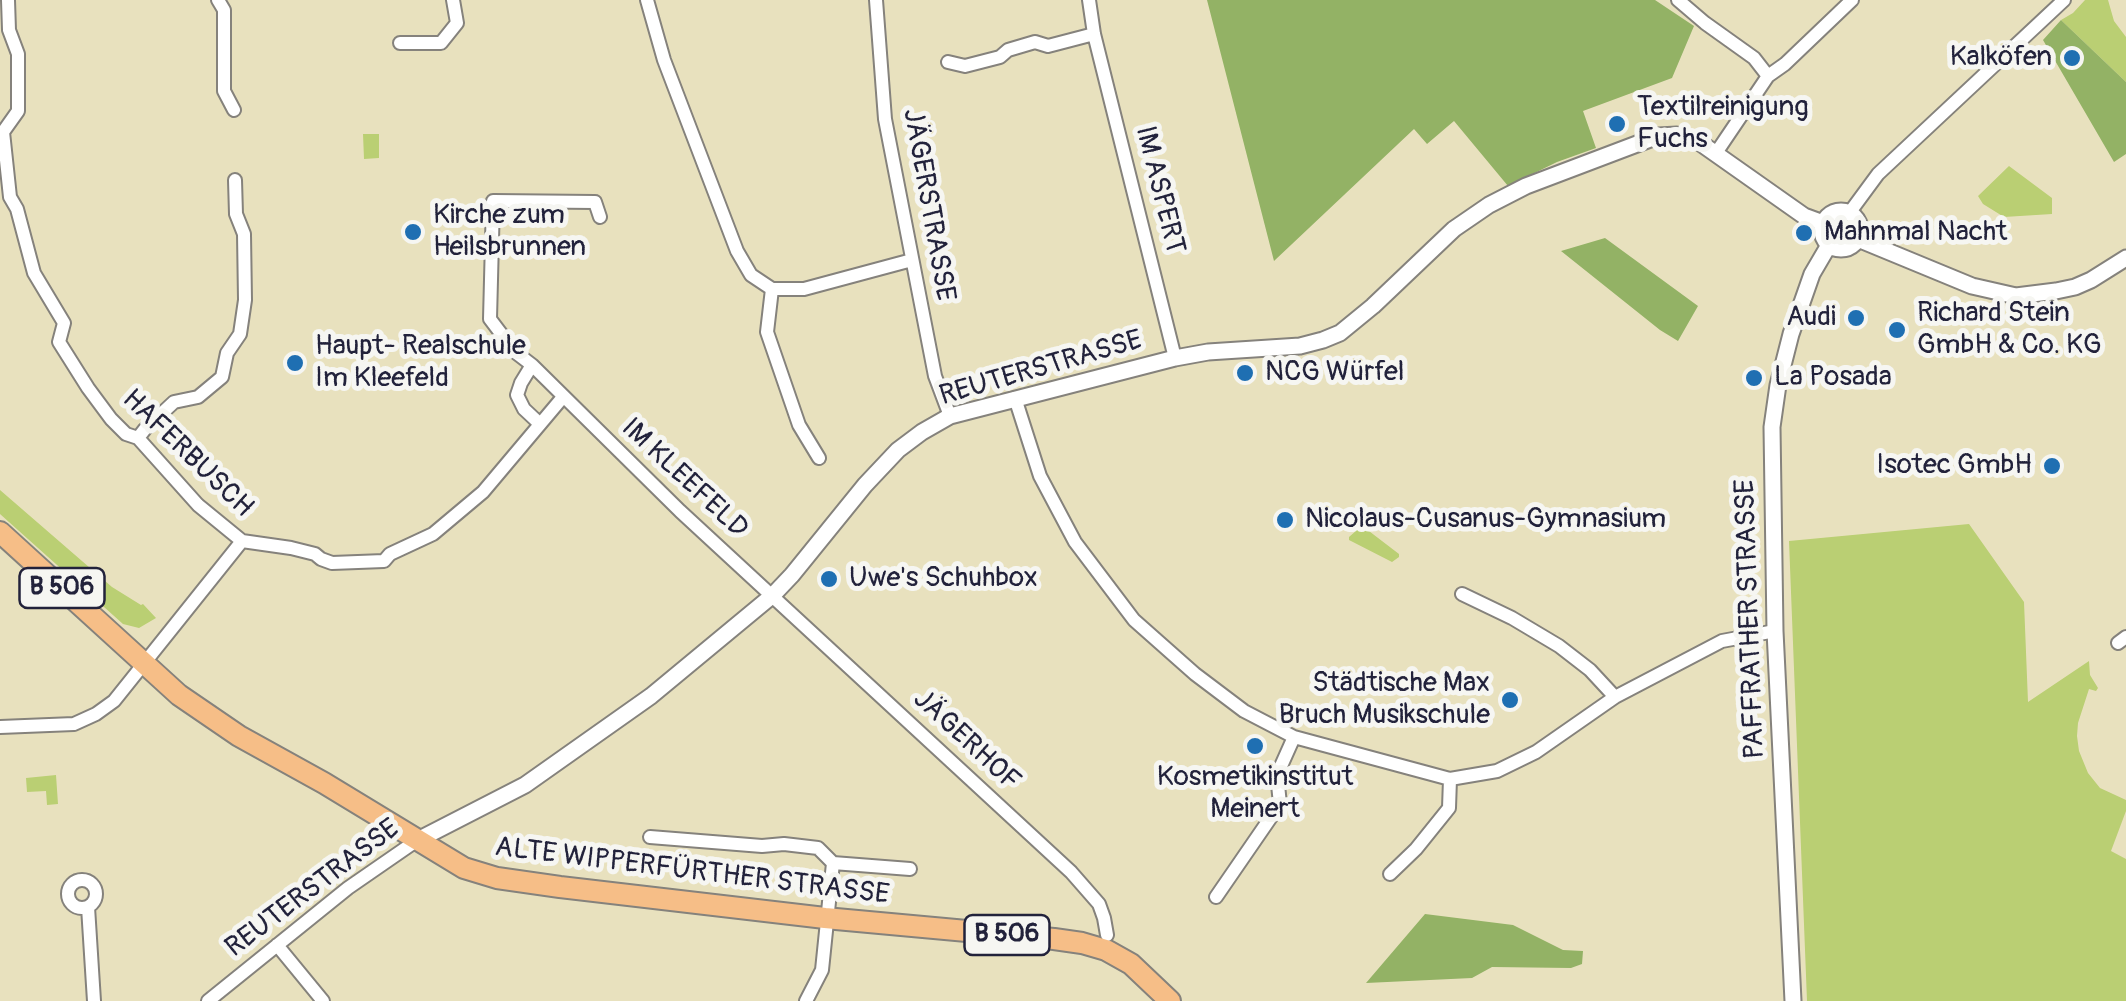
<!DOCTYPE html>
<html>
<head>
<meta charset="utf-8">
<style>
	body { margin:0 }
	canvas { display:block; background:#e8e1be }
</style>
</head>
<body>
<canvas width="2126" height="1001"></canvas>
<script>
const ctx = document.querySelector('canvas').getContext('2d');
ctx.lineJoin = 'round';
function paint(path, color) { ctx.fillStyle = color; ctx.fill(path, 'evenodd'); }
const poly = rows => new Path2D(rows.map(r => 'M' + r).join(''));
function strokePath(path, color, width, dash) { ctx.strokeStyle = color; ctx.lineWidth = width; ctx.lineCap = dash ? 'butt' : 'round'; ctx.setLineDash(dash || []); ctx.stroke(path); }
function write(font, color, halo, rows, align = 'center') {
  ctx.font = font + ' Pangolin,sans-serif'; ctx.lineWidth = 10; ctx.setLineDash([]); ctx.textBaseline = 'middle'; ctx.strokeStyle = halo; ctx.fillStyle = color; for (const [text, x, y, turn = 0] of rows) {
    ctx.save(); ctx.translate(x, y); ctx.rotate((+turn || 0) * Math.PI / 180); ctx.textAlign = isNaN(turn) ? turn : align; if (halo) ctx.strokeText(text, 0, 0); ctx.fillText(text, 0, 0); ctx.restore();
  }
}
paint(poly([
	[2085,0,2108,0,2114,21,2126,37,2126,82,2061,20,2073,13],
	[363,134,379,134,379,158,364,159],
	[2009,166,2052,198,2052,214,2004,217,1983,204,1978,196],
	[0,490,112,587,141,605,143,604,156,618,139,628,123,624,0,514],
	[1969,524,2024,602,2028,702,2089,661,2090,675,2098,688,2096,691,2089,689,2078,723,2077,736,2079,751,2088,773,2100,788,2126,800,2126,811,2111,851,2126,859,2126,1001,1807,1001,1789,541],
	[1365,528,1399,554,1399,557,1392,562,1349,540,1349,537,1357,530],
	[56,775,58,804,47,805,46,791,27,792,26,778]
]), '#bacf73');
paint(poly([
	[1207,0,1655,0,1694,26,1672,78,1583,111,1596,148,1557,162,1508,186,1454,121,1427,144,1414,129,1274,261],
	[2061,20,2126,82,2126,154,2114,162,2043,40],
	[1605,238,1698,306,1678,341,1660,330,1561,251],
	[1425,914,1513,925,1563,950,1583,951,1582,964,1571,968,1492,967,1472,978,1366,983]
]), '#93b265');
const minor = poly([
	[218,0,224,10,224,91,234,110],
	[647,0,664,60,737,251,751,275,772,289,767,332,799,425,819,458],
	[876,0,885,119,935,376,950,416],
	[1089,0,1094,34,1175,358],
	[1678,0,1705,23,1754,58,1768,76,1716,153],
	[400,43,441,43,457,23,453,0],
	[948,62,965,66,1000,57,1008,50,1035,42,1048,46,1094,34],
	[1768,76,1785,64,1852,0],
	[1850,212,1878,174,2064,0],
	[772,289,804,289,912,260],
	[532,365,680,511,1071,872,1099,904,1104,918,1107,935],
	[1015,398,1040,476,1075,542,1134,620,1195,674,1244,711,1294,737,1450,779,1497,771,1536,752,1615,697,1722,641,1775,631],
	[540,424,524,409,517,395,521,383,532,365,515,352,490,319,493,201,595,202,600,217],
	[138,438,145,429,174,402,198,397,222,377,227,353,240,334,245,300,244,234,236,214,235,180],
	[242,541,291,548,315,554,321,559,332,563,384,561,390,554,433,534,483,492,563,397],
	[1462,594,1512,618,1559,646,1590,670,1615,697],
	[2118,643,2126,637],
	[0,727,74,724,96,714,114,701,242,541,198,505,138,438,126,434,111,419,88,388,59,342,64,323,34,273,17,209,10,197,3,132,18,111,18,54,9,30,8,0],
	[650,837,762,846,784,844,818,848,833,863,910,869],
	[1390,874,1416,849,1449,808,1450,779],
	'68 894a14 14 0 1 1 28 0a14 14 0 1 1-28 0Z',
	[1216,897,1280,804,1277,775,1294,737],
	[88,907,94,1001],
	[277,945,323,1001],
	[208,1001,348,888,416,841],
	[806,1001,822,970,833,863]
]);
const tertiary = poly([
	'1822 230a19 19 0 1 1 38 0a19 19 0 1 1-38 0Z',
	[1858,239,1972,286,2016,296,2056,291,2075,287,2091,280,2126,258],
	[416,841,525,785,651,696,773,595,792,575,865,485,898,450,922,432,950,416,1175,358,1208,352,1300,346,1323,340,1340,333,1373,306,1454,229,1489,205,1526,186,1658,136,1677,135,1699,142,1804,216,1823,223],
	[1793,1001,1775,631,1772,427,1778,385,1791,334,1812,274,1829,245]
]);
const primary = poly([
	[0,532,179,695,239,736,324,783,464,868,497,878,560,887,825,918,1054,939,1082,943,1106,950,1131,964,1170,1001]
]);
strokePath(minor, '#85827c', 16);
strokePath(tertiary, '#85827c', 19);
strokePath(primary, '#85827c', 24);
strokePath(minor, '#fff', 12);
strokePath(tertiary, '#fff', 15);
strokePath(primary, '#f6be87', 20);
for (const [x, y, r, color] of [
	[2072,58,10,"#1f6fb2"],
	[1617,124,10,"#1f6fb2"],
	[413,232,10,"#1f6fb2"],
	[1804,233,10,"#1f6fb2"],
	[1856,318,10,"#1f6fb2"],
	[1897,330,10,"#1f6fb2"],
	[295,363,10,"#1f6fb2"],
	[1245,373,10,"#1f6fb2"],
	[1754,378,10,"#1f6fb2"],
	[2052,466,10,"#1f6fb2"],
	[1285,520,10,"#1f6fb2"],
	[829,579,10,"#1f6fb2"],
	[1510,700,10,"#1f6fb2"],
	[1255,746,10,"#1f6fb2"]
]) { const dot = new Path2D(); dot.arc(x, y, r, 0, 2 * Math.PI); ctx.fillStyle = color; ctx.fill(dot); strokePath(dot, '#f6f6f2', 4); }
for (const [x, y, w] of [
	[62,588,85],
	[1007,935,85]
]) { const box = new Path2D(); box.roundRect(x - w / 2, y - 20, w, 40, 8); ctx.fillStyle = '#f6f6f2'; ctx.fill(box); strokePath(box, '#22223b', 2.5); }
write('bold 25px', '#22223b', null, [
	["B 506",62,588],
	["B 506",1007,935]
]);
write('28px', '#22223b', '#f6f6f2', [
	["Kalköfen",2052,58,"right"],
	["Textilreinigung",1637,108],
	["Fuchs",1637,140],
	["Kirche zum",433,216],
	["Heilsbrunnen",433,248],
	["Mahnmal Nacht",1824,233],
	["Richard Stein",1917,314],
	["GmbH & Co. KG",1917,346],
	["Audi",1836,318,"right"],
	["Haupt- Realschule",315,347],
	["Im Kleefeld",315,379],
	["NCG Würfel",1265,373],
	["La Posada",1774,378],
	["Isotec GmbH",2032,466,"right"],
	["Nicolaus-Cusanus-Gymnasium",1305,520],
	["Uwe's Schuhbox",849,579],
	["Städtische Max",1490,684,"right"],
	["Bruch Musikschule",1490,716,"right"],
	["Kosmetikinstitut",1255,778,"center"],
	["Meinert",1255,810,"center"]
], 'left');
write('28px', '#22223b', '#f6f6f2', [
	["IM ASPERT",1159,190,76],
	["JÄGERSTRASSE",928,205,80],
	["REUTERSTRASSE",1041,369,-16],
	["HAFERBUSCH",187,454,44],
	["IM KLEEFELD",684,479,43],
	["PAFFRATHER STRASSE",1751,619,-92],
	["JÄGERHOF",966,741,43],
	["ALTE WIPPERFÜRTHER STRASSE",692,872,7],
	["REUTERSTRASSE",313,889,-37]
]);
</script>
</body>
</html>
